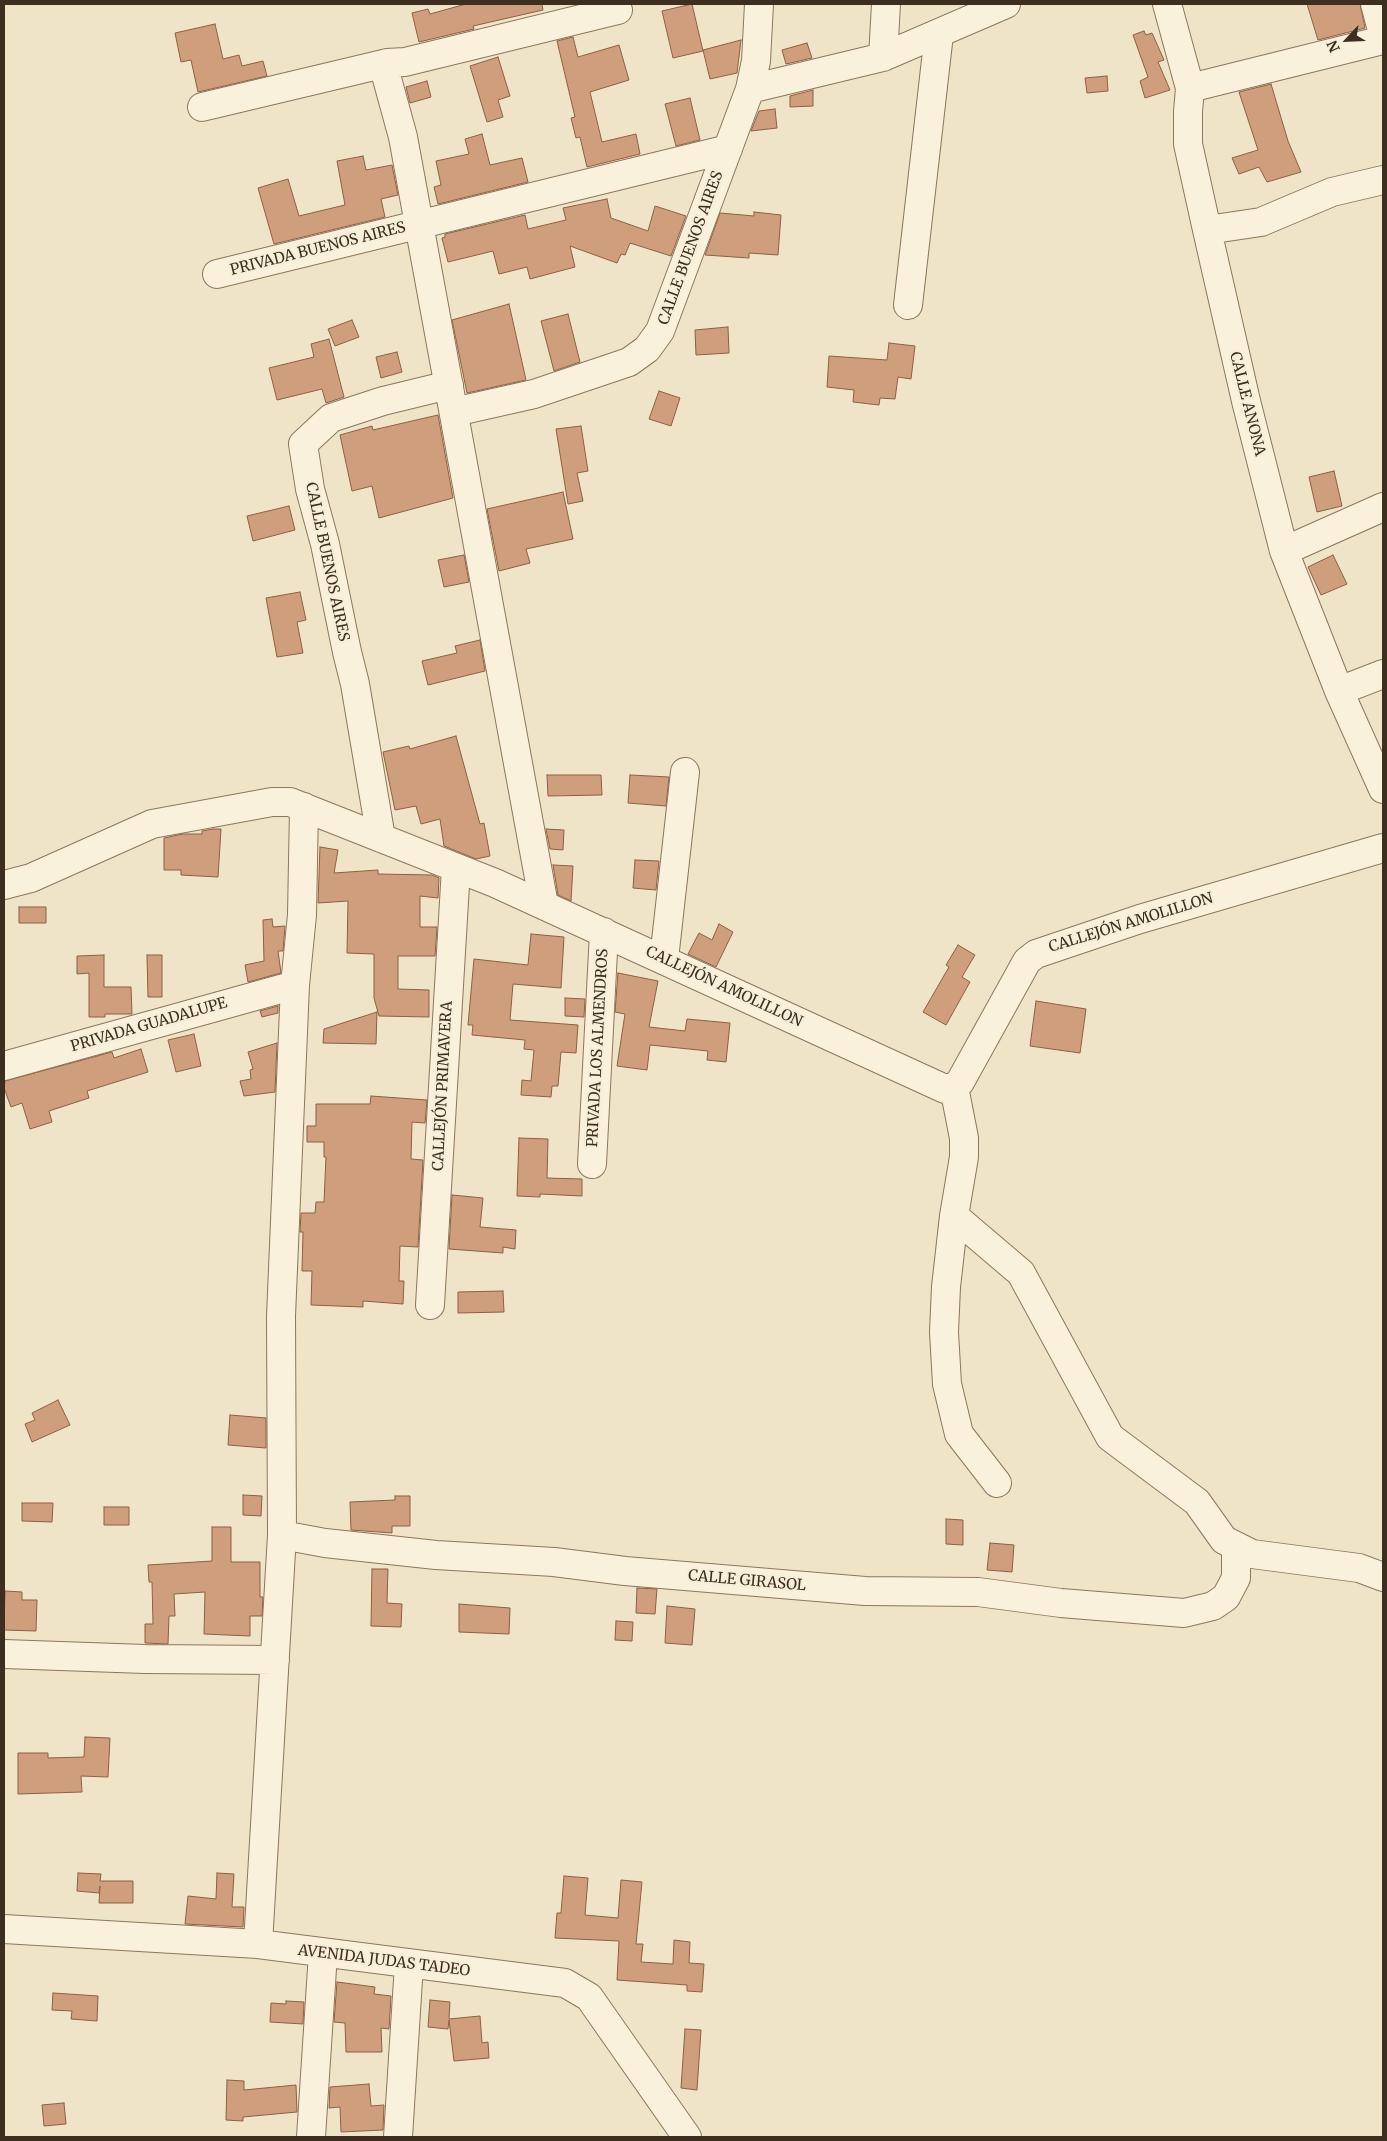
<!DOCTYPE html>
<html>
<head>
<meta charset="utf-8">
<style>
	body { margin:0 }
	#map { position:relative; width:1387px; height:2141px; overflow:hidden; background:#f0e4c8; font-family:Merriweather,serif }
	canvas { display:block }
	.frame { position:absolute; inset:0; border:5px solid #3d2e20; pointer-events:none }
	.north { position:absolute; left:1322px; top:15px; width:50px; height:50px; -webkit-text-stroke:4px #f7eed8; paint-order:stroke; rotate:245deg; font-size:14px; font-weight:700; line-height:20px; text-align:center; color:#3d2e20 }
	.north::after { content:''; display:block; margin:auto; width:18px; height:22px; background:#3d2e20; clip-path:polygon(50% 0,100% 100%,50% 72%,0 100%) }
</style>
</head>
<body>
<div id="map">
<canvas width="1387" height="2141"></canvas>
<div class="frame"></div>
<div class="north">N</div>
</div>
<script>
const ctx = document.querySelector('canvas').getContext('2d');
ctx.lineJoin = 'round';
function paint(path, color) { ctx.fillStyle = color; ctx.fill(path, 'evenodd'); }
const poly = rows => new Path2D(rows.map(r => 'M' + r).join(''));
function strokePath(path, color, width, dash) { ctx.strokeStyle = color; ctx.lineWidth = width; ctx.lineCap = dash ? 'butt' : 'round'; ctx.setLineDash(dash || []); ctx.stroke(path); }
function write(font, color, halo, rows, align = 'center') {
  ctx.font = font + ' Merriweather,serif'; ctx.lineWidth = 4.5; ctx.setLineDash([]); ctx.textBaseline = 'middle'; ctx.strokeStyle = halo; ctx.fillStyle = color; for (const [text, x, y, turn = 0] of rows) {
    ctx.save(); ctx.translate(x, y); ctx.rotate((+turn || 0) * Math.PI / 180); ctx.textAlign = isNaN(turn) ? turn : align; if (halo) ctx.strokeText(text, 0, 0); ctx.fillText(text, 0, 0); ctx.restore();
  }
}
const building = poly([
	[466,4,542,4,543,10,473,26,474,29,419,42,412,13,428,9,430,14,466,4],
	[692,4,703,51,673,58,662,11,692,4],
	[1307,4,1360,4,1365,28,1318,40,1307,4],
	[215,24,223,59,239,55,242,66,263,61,267,76,198,92,191,60,181,62,175,33,215,24],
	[1144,31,1146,35,1152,33,1164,60,1158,62,1170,90,1145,98,1140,81,1148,77,1133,35,1144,31],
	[573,37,578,57,619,45,629,80,590,92,602,142,636,134,640,154,587,167,580,137,576,138,571,118,575,117,557,41,573,37],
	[741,40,737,73,710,79,703,50,741,40],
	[807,43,812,58,786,64,782,50,807,43],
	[498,57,510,96,498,100,503,117,487,122,470,66,498,57],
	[1107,76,1108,91,1087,93,1085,78,1107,76],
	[427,81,431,97,410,103,406,87,427,81],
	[1271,84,1288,141,1301,172,1267,182,1259,167,1239,174,1232,158,1258,150,1239,92,1271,84],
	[813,90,813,106,790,107,790,96,813,90],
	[690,98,700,140,676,146,665,104,690,98],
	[775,109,777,128,751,131,759,111,775,109],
	[482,134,490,165,522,158,528,182,438,204,434,187,441,185,436,161,469,154,465,139,482,134],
	[363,156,366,170,392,165,398,195,381,199,385,217,274,244,258,188,288,179,299,216,345,205,337,161,363,156],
	[607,199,611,218,648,231,655,206,686,216,671,256,630,243,625,255,621,254,617,263,570,246,575,267,530,279,527,267,499,274,493,251,448,262,442,238,445,237,445,234,525,215,528,229,566,220,563,208,607,199],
	[754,212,781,215,778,255,749,253,749,258,705,255,720,213,754,216,754,212],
	[509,304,526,380,467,393,452,320,509,304],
	[568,314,580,362,554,371,541,321,568,314],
	[352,320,359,337,335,346,328,329,352,320],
	[728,327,729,353,696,355,695,330,728,327],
	[329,339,344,397,326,403,322,389,277,400,269,368,314,357,311,344,329,339],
	[889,343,915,346,911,379,898,377,895,399,880,398,879,405,853,402,854,390,827,387,829,356,887,360,889,343],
	[397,352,402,372,381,378,376,357,397,352],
	[659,391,680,398,671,426,649,419,659,391],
	[438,415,453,498,379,518,372,486,352,491,340,435,372,426,373,430,438,415],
	[581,426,588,471,577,473,583,501,568,504,556,429,581,426],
	[1334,471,1342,506,1317,512,1309,477,1334,471],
	[563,492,573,539,526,549,530,563,499,571,487,509,563,492],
	[289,506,295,530,253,541,247,516,289,506],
	[464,555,469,582,444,587,438,560,464,555],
	[1333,555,1347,584,1321,595,1308,567,1333,555],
	[300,592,306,620,297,622,303,653,277,657,266,598,300,592],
	[480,640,485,671,428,685,422,661,457,653,455,646,480,640],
	[456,736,480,824,484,823,490,856,476,859,444,846,440,819,421,824,416,806,395,810,383,752,409,746,410,749,456,736],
	[547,775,601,775,602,795,548,796,547,775],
	[630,775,669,777,666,806,628,803,630,775],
	[213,829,221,829,218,877,181,875,181,870,164,870,164,838,183,834,202,834,202,831,213,829],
	[546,829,564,830,563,850,550,849,546,829],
	[320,847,338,850,334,873,378,870,378,874,432,875,439,878,438,898,420,896,420,927,437,927,435,956,398,956,398,989,429,990,429,1017,379,1016,374,998,374,954,347,953,348,901,318,903,320,847],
	[635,860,659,861,656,890,633,888,635,860],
	[553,865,573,866,571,901,558,895,553,865],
	[19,907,46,907,46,923,19,923,19,907],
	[272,919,273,927,285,926,283,951,278,951,281,973,248,982,245,965,264,961,263,920,272,919],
	[719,924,733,932,716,967,688,954,699,933,712,940,719,924],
	[531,934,564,937,561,988,513,984,510,1020,578,1025,576,1053,561,1052,558,1086,552,1086,551,1097,521,1095,522,1080,531,1081,534,1050,524,1049,525,1040,472,1035,473,1025,468,1025,474,959,528,965,531,934],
	[958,945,975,955,962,977,970,982,946,1025,923,1012,949,967,946,965,958,945],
	[104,955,104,987,131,987,132,1014,105,1014,105,1017,89,1017,89,973,77,974,77,956,104,955],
	[147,955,162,955,162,997,148,997,147,955],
	[618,973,658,981,649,1027,685,1031,687,1019,730,1023,726,1062,707,1060,708,1051,650,1045,647,1070,617,1066,625,1014,615,1012,618,973],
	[565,998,585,999,584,1017,565,1016,565,998],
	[1036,1001,1086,1009,1080,1053,1030,1046,1036,1001],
	[278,1006,278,1013,262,1017,260,1011,278,1006],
	[377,1012,376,1044,323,1043,324,1029,377,1012],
	[194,1034,201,1066,176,1072,168,1040,194,1034],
	[277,1043,275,1092,244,1096,240,1081,251,1079,250,1070,253,1069,248,1052,277,1043],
	[141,1049,148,1072,87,1091,89,1098,49,1111,52,1122,30,1129,22,1103,11,1107,4,1088,5,1081,112,1052,114,1058,141,1049],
	[371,1096,427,1100,425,1123,412,1122,411,1159,423,1160,418,1247,400,1246,399,1281,404,1281,403,1304,363,1301,363,1307,311,1305,312,1271,302,1271,303,1232,300,1232,301,1213,315,1213,316,1202,324,1202,326,1157,324,1157,324,1142,307,1142,307,1126,316,1126,316,1104,370,1104,371,1096],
	[519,1138,548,1139,547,1178,582,1179,582,1196,540,1194,540,1197,517,1196,519,1138],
	[452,1195,483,1198,480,1227,516,1230,515,1249,503,1247,503,1253,449,1249,452,1195],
	[503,1291,504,1312,458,1313,458,1292,503,1291],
	[58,1400,70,1425,32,1442,25,1424,35,1420,32,1413,58,1400],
	[230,1415,266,1418,266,1448,228,1445,230,1415],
	[243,1495,262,1496,261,1516,243,1515,243,1495],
	[395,1496,410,1496,410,1526,392,1526,392,1533,351,1530,350,1502,395,1500,395,1496],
	[22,1503,53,1503,52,1522,22,1521,22,1503],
	[104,1507,129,1507,129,1525,104,1525,104,1507],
	[946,1519,963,1520,963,1545,946,1544,946,1519],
	[212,1527,231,1527,231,1562,260,1562,260,1597,263,1597,262,1616,250,1616,250,1636,204,1634,205,1592,174,1594,175,1616,169,1616,168,1644,145,1643,145,1624,153,1624,152,1582,149,1582,148,1565,212,1561,212,1527],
	[990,1543,1014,1545,1012,1572,987,1570,990,1543],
	[372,1569,388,1569,387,1603,402,1604,401,1627,371,1626,372,1569],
	[637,1588,657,1589,655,1614,636,1613,637,1588],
	[5,1591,22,1592,22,1600,37,1600,36,1631,4,1630,5,1591],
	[459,1604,510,1608,509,1634,459,1632,459,1604],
	[667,1606,695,1609,692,1645,665,1643,667,1606],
	[616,1621,633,1622,632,1641,615,1640,616,1621],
	[85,1737,110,1738,108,1777,81,1776,82,1792,18,1794,18,1753,48,1753,48,1758,84,1757,85,1737],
	[78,1873,101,1874,100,1881,133,1881,133,1903,99,1903,100,1886,99,1893,77,1891,78,1873],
	[217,1873,234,1874,232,1907,244,1907,243,1927,185,1924,188,1896,216,1899,217,1873],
	[564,1876,588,1878,585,1915,618,1918,621,1880,642,1882,636,1944,643,1944,641,1962,673,1964,674,1940,690,1942,689,1963,704,1964,702,1992,687,1991,687,1985,617,1980,619,1941,555,1938,557,1913,561,1913,564,1876],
	[337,1982,375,1987,374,1994,391,1996,389,2029,381,2028,382,2052,346,2052,345,2023,334,2022,337,1982],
	[53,1993,98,1996,97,2021,71,2019,72,2011,52,2010,53,1993],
	[430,2000,450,2002,449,2019,480,2016,482,2043,488,2042,489,2058,454,2061,449,2020,448,2029,428,2027,430,2000],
	[286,2001,304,2002,303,2024,270,2022,271,2003,286,2004,286,2001],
	[685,2029,701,2030,697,2090,681,2088,685,2029],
	[227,2080,244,2081,244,2090,296,2085,297,2112,243,2117,243,2121,226,2120,227,2080],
	[369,2084,371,2106,384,2105,383,2130,341,2132,340,2107,329,2108,330,2087,369,2084],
	[64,2103,66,2124,44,2126,42,2105,64,2103]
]);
paint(building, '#cf9f7d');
strokePath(building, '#8d5f41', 1);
const minor = poly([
	[1167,4,1190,88,1188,112,1188,144,1207,230,1246,401,1284,551,1339,691,1383,789],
	[1375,4,1383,34],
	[883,57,886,4],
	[387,63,386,75,403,137,544,905],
	[1190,88,1383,40],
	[750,89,883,57,1006,4],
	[202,107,387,63,405,62,618,10],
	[1207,230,1261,222,1332,192,1383,180],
	[217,274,728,149],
	[908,305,939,34],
	[454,412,534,394,629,362,647,349,660,331,750,89,756,61,759,4],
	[1284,551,1383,507],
	[1339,691,1383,674],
	[381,838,355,684,347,652,325,544,310,489,303,444,331,418,383,401,449,385],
	[4,885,31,878,152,824,272,802,290,802,495,883,945,1089,954,1087,960,1082,1027,961,1036,954,1140,919,1383,848],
	[664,959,685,772],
	[4,1066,295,985],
	[954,1087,964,1138,964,1157,954,1216,946,1287,944,1332,947,1384,959,1434,997,1483],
	[592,1164,604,932],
	[954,1216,1021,1273,1110,1437,1197,1502,1224,1540,1252,1554,1359,1568,1383,1577],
	[430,1305,456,868],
	[282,1535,325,1543,436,1555,554,1562,625,1571,865,1591,978,1592,1061,1603,1184,1613,1213,1606,1226,1597,1236,1578,1236,1548],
	[4,1654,145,1659,275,1660],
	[4,1929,258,1944,565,1983,589,1997,687,2137],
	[258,1944,282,1535,281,1316,295,985,302,915,304,807],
	[311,2137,323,1953],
	[398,2137,409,1964]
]);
strokePath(minor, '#8d765c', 30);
strokePath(minor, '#faf1dc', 28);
write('15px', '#3d2e20', '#f7eed8', [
	["CALLE BUENOS AIRES",691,248,-70],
	["PRIVADA BUENOS AIRES",318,249,-14],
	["CALLE ANONA",1247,404,76],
	["CALLE BUENOS AIRES",327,562,78],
	["CALLEJÓN AMOLILLON",1131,923,-17],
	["CALLEJÓN AMOLILLON",724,987,25],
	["PRIVADA GUADALUPE",149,1025,-16],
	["PRIVADA LOS ALMENDROS",598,1048,-87],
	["CALLEJÓN PRIMAVERA",443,1086,-87],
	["CALLE GIRASOL",747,1581,5],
	["AVENIDA JUDAS TADEO",384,1961,7]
]);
</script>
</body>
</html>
